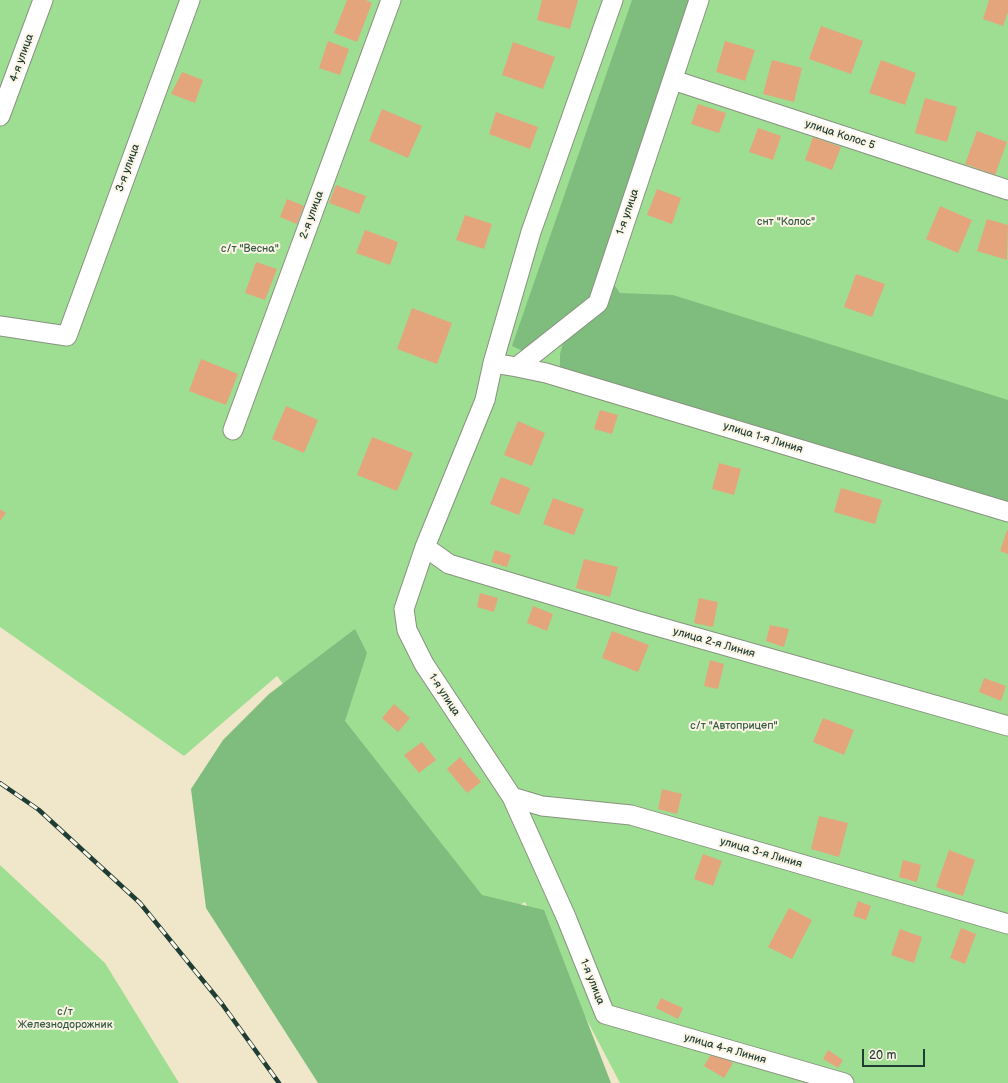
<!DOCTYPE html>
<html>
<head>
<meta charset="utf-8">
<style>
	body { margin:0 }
	#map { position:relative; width:1008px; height:1083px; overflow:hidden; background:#f0e7ca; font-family:"Balsamiq Sans",sans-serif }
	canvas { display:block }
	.scale { position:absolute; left:862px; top:1049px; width:63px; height:18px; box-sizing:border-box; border:2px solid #1f3d34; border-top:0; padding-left:5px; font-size:12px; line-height:14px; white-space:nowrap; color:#1f3d34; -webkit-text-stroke:3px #fcf5e5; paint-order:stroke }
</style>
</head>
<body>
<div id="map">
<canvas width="1008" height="1083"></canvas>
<div class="scale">20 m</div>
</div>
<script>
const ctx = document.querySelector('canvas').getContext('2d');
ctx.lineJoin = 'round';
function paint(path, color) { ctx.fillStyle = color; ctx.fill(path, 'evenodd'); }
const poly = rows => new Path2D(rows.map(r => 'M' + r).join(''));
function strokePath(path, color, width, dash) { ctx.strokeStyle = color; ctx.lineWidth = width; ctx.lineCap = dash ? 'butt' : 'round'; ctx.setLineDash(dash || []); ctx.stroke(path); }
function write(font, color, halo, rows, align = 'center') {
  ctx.font = font + ' "Balsamiq Sans",sans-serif'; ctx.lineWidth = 4; ctx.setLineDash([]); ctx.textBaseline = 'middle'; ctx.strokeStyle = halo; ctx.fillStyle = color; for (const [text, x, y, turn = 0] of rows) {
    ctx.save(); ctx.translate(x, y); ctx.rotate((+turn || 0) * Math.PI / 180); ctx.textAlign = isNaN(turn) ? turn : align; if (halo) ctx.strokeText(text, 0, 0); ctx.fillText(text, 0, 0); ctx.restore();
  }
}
paint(poly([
	[0,0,1008,0,1008,1083,620,1083,525,902,471,933,277,676,184,756,0,627],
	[0,865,105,963,179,1083,0,1083]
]), '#9ede93');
paint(poly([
	[632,0,700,0,604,271,620,293,673,295,1008,400,1008,504,560,367,560,354,564,339,523,351,512,346],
	[355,629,367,653,345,721,482,895,544,910,611,1083,318,1083,206,908,191,789,223,740,269,694]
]), '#7ebd7d');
paint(poly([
	[347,0,366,0,372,3,357,42,334,33],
	[542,0,578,0,570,29,537,20],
	[989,0,1008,0,1008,12,1003,26,983,19],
	[821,26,863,41,851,74,809,59],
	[328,41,349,49,340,75,319,68],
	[725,41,755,50,745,81,716,72],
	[513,42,555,57,543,89,502,75],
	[772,60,802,68,794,102,763,94],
	[881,60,916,73,905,105,869,93],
	[182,72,203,80,195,103,171,94],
	[925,98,957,107,947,142,915,133],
	[698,104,726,113,719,133,691,124],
	[382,109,422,126,408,158,369,141],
	[496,112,538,127,530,149,489,134],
	[758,128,781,136,773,160,749,152],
	[977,131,1007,142,995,175,965,164],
	[813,137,841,147,832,170,805,160],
	[336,185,366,196,359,214,329,203],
	[657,189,681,198,672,224,647,215],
	[287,199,304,206,297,224,280,217],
	[940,206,972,220,958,253,926,239],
	[465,215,492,224,484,249,456,240],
	[987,219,1008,225,1007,260,977,251],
	[365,230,398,242,390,265,356,253],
	[256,262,277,269,265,300,245,293],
	[856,274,885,284,872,317,844,307],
	[412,308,452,323,437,364,397,349],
	[201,359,238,374,226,405,189,391],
	[286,406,318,420,304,453,272,439],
	[600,410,618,415,612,434,594,429],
	[518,421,545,433,532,466,504,455],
	[372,437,413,453,397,491,357,475],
	[719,463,741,469,734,495,712,489],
	[501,477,530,488,519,515,490,504],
	[841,488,882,500,875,524,834,512],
	[553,498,584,509,574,535,543,524],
	[0,509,6,513,0,521],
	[1007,530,1008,531,1008,554,1000,551],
	[495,550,511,555,507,567,491,562],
	[584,559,618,567,610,597,576,588],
	[480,593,498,598,494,612,477,607],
	[699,598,718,602,713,627,694,623],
	[533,606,553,614,547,631,527,623],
	[770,625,789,629,784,647,766,641],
	[612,631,649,645,638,672,602,658],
	[710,660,724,664,718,689,704,686],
	[984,678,1006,686,1001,701,979,692],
	[394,704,410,718,398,732,382,718],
	[823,718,854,730,844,755,813,742],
	[422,742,436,760,419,773,404,755],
	[460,757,481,782,467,793,447,769],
	[662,789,682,794,677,814,658,809],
	[819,816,848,823,839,857,811,849],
	[949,850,975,860,963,896,936,887],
	[703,854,722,861,713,886,694,879],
	[903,860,921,865,917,882,899,877],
	[858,901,871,906,866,920,853,916],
	[789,908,812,920,792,959,768,947],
	[961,928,976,934,965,964,950,958],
	[900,929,922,937,914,963,891,955],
	[661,998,683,1008,678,1019,656,1008],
	[828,1050,843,1060,838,1068,823,1059],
	[713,1051,733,1063,724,1078,704,1066]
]), '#e4a57d');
const street = poly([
	[699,0,598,303,517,367,493,363,485,400,425,547,404,609,407,630,424,664,512,797,566,917,605,1014,844,1083],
	[673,80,1008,190],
	[0,116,43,0],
	[0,326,67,336,190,0],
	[493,363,531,232,613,0],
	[517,367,546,373,1008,512],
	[233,430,391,0],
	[425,547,449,564,635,620,1008,726],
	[512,797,542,806,631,815,1008,924]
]);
strokePath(street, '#88927f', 21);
strokePath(street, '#fff', 19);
const rail = poly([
	[0,783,39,810,140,903,222,1004,279,1083]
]);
strokePath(rail, '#1f3d34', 4.5);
strokePath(rail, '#fcf5e5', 3, [9]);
write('11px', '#1f3d34', '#fcf5e5', [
	["4-я улица",22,58,-70],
	["улица Колос 5",840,135,18],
	["3-я улица",128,168,-70],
	["1-я улица",628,212,-71],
	["2-я улица",312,215,-70],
	["улица 1-я Линия",763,438,17],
	["улица 2-я Линия",714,643,16],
	["1-я улица",444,695,57],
	["улица 3-я Линия",761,853,16],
	["1-я улица",592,982,68],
	["улица 4-я Линия",725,1049,16]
]);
write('11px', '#385d47', '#fcf5e5', [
	["снт \"Колос\"",786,222],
	["с/т \"Весна\"",250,249],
	["с/т \"Автоприцеп\"",734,726],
	["с/т",65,1012],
	["Железнодорожник",65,1025]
]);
</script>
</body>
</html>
